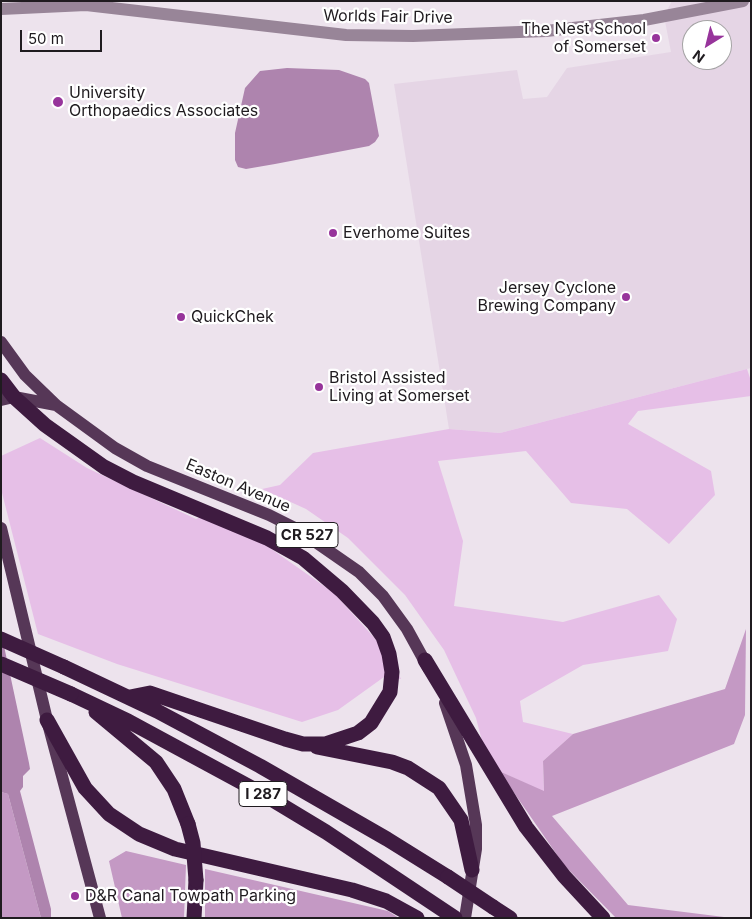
<!DOCTYPE html>
<html>
<head>
<meta charset="utf-8">
<style>
	body { margin:0 }
	#map { position:relative; width:752px; height:919px; overflow:hidden; background:#ede3ed; font-family:Inter,sans-serif }
	canvas { display:block }
	.frame { position:absolute; inset:0; border:2px solid #1f1b1f; pointer-events:none }
	.north { position:absolute; left:682px; top:20px; width:50px; height:50px; box-sizing:border-box; background:#fff; border:1px solid #a5a4a5; border-radius:50%; rotate:216deg; font-size:14px; font-weight:700; line-height:20px; text-align:center; color:#1f1b1f }
	.north::after { content:''; display:block; margin:auto; width:18px; height:22px; background:#97349b; clip-path:polygon(50% 0,100% 100%,50% 72%,0 100%) }
	.scale { position:absolute; left:20px; top:30px; width:82px; height:22px; box-sizing:border-box; border:2px solid #1f1b1f; border-top:0; padding-left:6px; font-size:15px; line-height:18px; white-space:nowrap; color:#1f1b1f; -webkit-text-stroke:4px #fff; paint-order:stroke }
</style>
</head>
<body>
<div id="map">
<canvas width="752" height="919"></canvas>
<div class="frame"></div>
<div class="north">N</div>
<div class="scale">50 m</div>
</div>
<script>
const ctx = document.querySelector('canvas').getContext('2d');
ctx.lineJoin = 'round';
function paint(path, color) { ctx.fillStyle = color; ctx.fill(path, 'evenodd'); }
const poly = rows => new Path2D(rows.map(r => 'M' + r).join(''));
function strokePath(path, color, width, dash) { ctx.strokeStyle = color; ctx.lineWidth = width; ctx.lineCap = dash ? 'butt' : 'round'; ctx.setLineDash(dash || []); ctx.stroke(path); }
function write(font, color, halo, rows, align = 'center') {
  ctx.font = font + ' Inter,sans-serif'; ctx.lineWidth = 4.5; ctx.setLineDash([]); ctx.textBaseline = 'middle'; ctx.strokeStyle = halo; ctx.fillStyle = color; for (const [text, x, y, turn = 0] of rows) {
    ctx.save(); ctx.translate(x, y); ctx.rotate((+turn || 0) * Math.PI / 180); ctx.textAlign = isNaN(turn) ? turn : align; if (halo) ctx.strokeText(text, 0, 0); ctx.fillText(text, 0, 0); ctx.restore();
  }
}
paint(poly([
	[672,1,751,1,751,368,500,433,449,429,394,84,517,70,523,99,547,97,567,68,671,52,664,16],
	[692,30,722,30,722,60,692,60]
]), '#e5d5e5');
paint(poly([
	[747,369,751,381,751,396,638,411,628,424,711,471,715,495,669,544,627,509,571,503,526,451,438,461,463,541,454,606,563,622,659,595,677,619,668,651,583,665,520,701,523,722,573,734,543,761,544,792,499,771,482,741,476,718,444,650,405,595,348,538,306,509,262,489,280,485,313,453,449,429,500,433],
	[40,438,87,468,196,519,202,516,260,541,334,593,388,653,401,679,384,677,338,710,302,722,117,664,38,634,1,489,1,456]
]), '#e6bfe7');
paint(poly([
	[746,629,745,715,734,744,552,816,628,905,732,918,616,918,564,865,499,771,544,791,543,761,573,734,725,689],
	[1,792,8,794,41,918,1,918],
	[126,851,186,865,184,918,122,918,109,861],
	[205,869,388,911,399,918,205,918]
]), '#c499c4');
paint(poly([
	[287,68,339,70,365,79,369,83,379,136,375,142,369,146,275,164,246,169,238,167,235,160,235,133,245,88,260,71],
	[1,632,29,763,30,769,23,776,23,787,20,791,51,909,51,918,41,918,8,794,1,792]
]), '#ae84ae');
strokePath(poly([
	[1,9,86,5,346,35,413,36,546,31,644,20,743,1]
]), '#988598', 12);
strokePath(poly([
	[1,342,25,375,56,405,115,448,147,466,269,515,297,529,359,572,383,596,407,629,429,669],
	[1,400,14,397,56,405],
	[1,528,47,720,100,918],
	[445,703,466,765,476,825,476,849,465,918]
]), '#563757', 12);
strokePath(poly([
	[1,380,14,397,45,425,104,467,133,482,267,538,303,558,342,591,373,623,383,637,389,654,392,672,390,692,371,723,358,733,325,744,303,744,285,739,150,693,130,697],
	[425,660,526,827,564,876,603,918],
	[64,667,157,711,260,766,387,839,448,877],
	[71,694,128,721,263,794,326,832,455,918],
	[96,712,156,762,174,789,188,824],
	[47,720,85,788,109,814,139,834,175,849,352,890,386,901,417,918],
	[317,747,392,762,408,768,439,788,461,820,472,870],
	[493,907,510,918],
	[194,918,196,880]
]), '#3e1b40', 15);
strokePath(poly([
	[1,639,64,667],
	[1,664,71,694],
	[188,824,193,843,196,880],
	[448,877,493,907]
]), '#3e1b40', 15);
for (const [x, y, r, color] of [
	[656,38,5,"#97349b"],
	[58,102,6,"#97349b"],
	[333,233,5,"#97349b"],
	[626,297,5,"#97349b"],
	[181,317,5,"#97349b"],
	[319,387,5,"#97349b"],
	[75,896,5,"#97349b"]
]) { const dot = new Path2D(); dot.arc(x, y, r, 0, 2 * Math.PI); ctx.fillStyle = color; ctx.fill(dot); strokePath(dot, '#fff', 2); }
for (const [x, y, w] of [
	[307,535,62],
	[263,794,48]
]) { const box = new Path2D(); box.roundRect(x - w / 2, y - 12.5, w, 25, 4); ctx.fillStyle = '#fff'; ctx.fill(box); strokePath(box, '#1f1b1f', 1); }
write('bold 15px', '#1f1b1f', null, [
	["CR 527",307,535],
	["I 287",263,794]
]);
write('16px', '#1f1b1f', '#fff', [
	["Worlds Fair Drive",388,17,1],
	["Easton Avenue",238,486,23]
]);
write('16px', '#1f1b1f', '#fff', [
	["The Nest School",646,29,"right"],
	["of Somerset",646,47,"right"],
	["University",69,93],
	["Orthopaedics Associates",69,111],
	["Everhome Suites",343,233],
	["Jersey Cyclone",616,288,"right"],
	["Brewing Company",616,306,"right"],
	["QuickChek",191,317],
	["Bristol Assisted",329,378],
	["Living at Somerset",329,396],
	["D&R Canal Towpath Parking",85,896]
], 'left');
</script>
</body>
</html>
